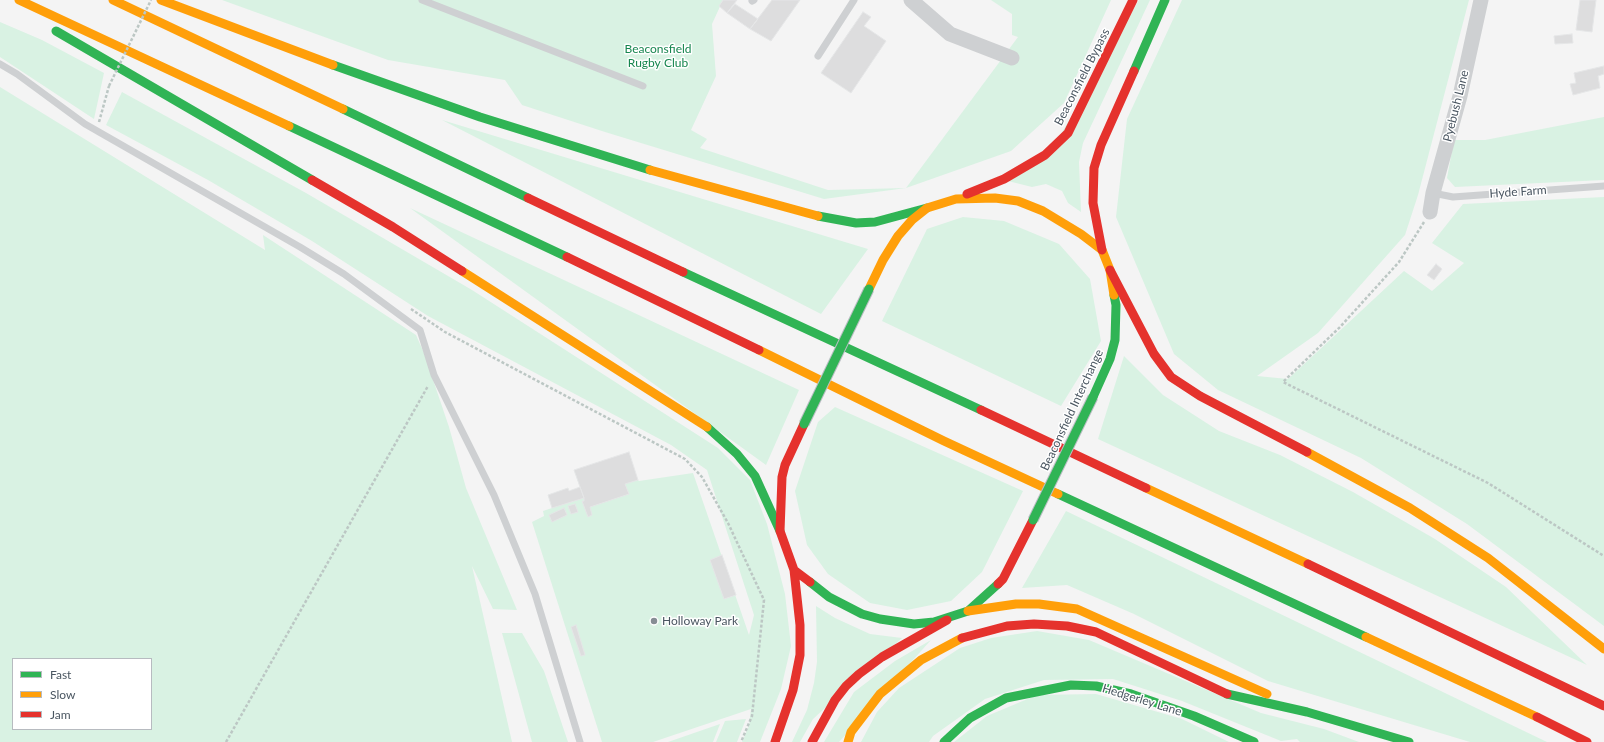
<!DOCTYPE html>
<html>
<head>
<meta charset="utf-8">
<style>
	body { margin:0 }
	#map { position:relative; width:1604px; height:742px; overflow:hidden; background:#f4f4f4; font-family:Lato,sans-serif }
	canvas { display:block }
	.legend { position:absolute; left:12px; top:658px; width:140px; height:72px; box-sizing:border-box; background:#fff; border:1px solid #b7bbc0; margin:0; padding:5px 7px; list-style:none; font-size:12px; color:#4a5661 }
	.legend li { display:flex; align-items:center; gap:8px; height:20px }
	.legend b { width:20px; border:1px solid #b7bbc0 }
</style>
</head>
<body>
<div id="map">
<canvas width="1604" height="742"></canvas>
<ul class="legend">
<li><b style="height:5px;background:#30b455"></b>Fast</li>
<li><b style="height:5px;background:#ff9f0a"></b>Slow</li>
<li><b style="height:5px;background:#e5322d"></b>Jam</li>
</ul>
</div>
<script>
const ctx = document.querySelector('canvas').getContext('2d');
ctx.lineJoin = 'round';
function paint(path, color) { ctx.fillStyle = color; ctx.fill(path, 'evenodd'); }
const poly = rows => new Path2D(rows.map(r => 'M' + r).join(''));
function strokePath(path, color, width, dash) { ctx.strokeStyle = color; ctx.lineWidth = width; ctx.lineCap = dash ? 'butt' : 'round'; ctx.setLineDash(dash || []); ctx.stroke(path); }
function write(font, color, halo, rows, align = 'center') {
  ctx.font = font + ' Lato,sans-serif'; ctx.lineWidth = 3; ctx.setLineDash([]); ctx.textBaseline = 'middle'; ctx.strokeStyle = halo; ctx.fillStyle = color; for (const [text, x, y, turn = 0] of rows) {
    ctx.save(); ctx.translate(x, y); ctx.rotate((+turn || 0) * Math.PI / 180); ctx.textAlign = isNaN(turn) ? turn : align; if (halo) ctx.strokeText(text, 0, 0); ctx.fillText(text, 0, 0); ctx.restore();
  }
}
paint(poly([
	[222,0,723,0,712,24,716,76,691,130,707,139,700,148,828,190,906,188,1018,37,1012,35,1012,14,991,0,1111,0,1064,103,1011,151,906,188,824,199,605,132,522,105,505,80,388,60],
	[1139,0,1150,0,1083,143,1079,162,1081,212,1068,203,1062,191,1046,184,1032,187,1008,181,1047,158],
	[1182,0,1469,0,1418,195,1405,235,1318,333,1257,376,1288,379,1404,271,1432,291,1464,263,1432,243,1463,204,1604,197,1604,626,1467,524,1361,458,1218,390,1174,354,1116,217,1127,119],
	[0,22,42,40,104,73,94,119,0,57],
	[0,87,265,250,263,235,416,335,424,353,449,427,466,488,517,610,493,609,472,566,512,742,0,742],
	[13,659,151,659,151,729,13,729],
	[122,92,306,193,472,290,718,448,750,480,767,524,785,594,791,646,781,689,760,742,742,742,749,726,751,709,653,742,602,742,532,522,544,516,543,511,552,508,548,495,568,488,569,491,580,487,574,470,638,480,639,481,693,473,749,635,754,615,707,470,671,445,428,316,312,241,208,180,106,125],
	[1604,117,1604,180,1455,187,1447,178,1454,140,1485,140],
	[442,120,868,249,821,314],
	[410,208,799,390,766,465],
	[963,217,1004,221,1059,244,1090,279,1101,341,1061,406,882,321,927,229],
	[1124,356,1163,395,1219,431,1280,455,1353,492,1435,539,1506,587,1587,665,1098,439],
	[835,407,1023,491,982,572,951,601,907,610,870,603,828,574,807,545,795,491,818,422],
	[1066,511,1547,742,1470,742,1268,681,1134,614,1067,585,1022,588],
	[816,606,835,618,870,634,902,638,813,719,800,742,792,742,807,710,814,683,817,662],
	[1037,631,1089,640,1261,713,1324,729,1359,742,1300,742,1297,739,1281,741,1182,701,1113,679,1044,680,985,699,933,736,929,742,861,742,877,712,899,688,960,648,991,638],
	[502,633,522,633,544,671,568,742,532,742],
	[931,640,839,742,824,742,854,692,895,661],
	[1096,694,1182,719,1229,742,954,742,987,716,1037,695],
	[746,719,737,742,716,742,725,721],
	[720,724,713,742,668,742]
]), '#d9f2e3');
const building = poly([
	[723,0,737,0,727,13,719,6,723,0],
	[772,0,800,0,771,41,750,29,772,0],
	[1580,0,1596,0,1592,32,1576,30,1580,0],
	[735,4,758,19,750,29,727,13,735,4],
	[863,12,871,17,864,26,886,41,851,93,821,73,863,12],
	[1572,34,1573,43,1555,44,1554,36,1572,34],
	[1604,66,1604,74,1598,76,1600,88,1573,95,1570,84,1576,83,1574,73,1604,66],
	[1436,264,1442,269,1434,280,1427,275,1436,264],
	[629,452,638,480,625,484,629,494,590,507,592,515,588,517,582,501,584,501,584,498,574,470,629,452],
	[580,487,584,498,552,508,548,495,568,488,569,491,580,487],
	[575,504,578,512,571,514,568,506,575,504],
	[564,508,567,515,552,522,549,515,564,508],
	[722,555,736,595,724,599,710,560,722,555],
	[576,625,585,655,581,656,571,627,576,625]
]);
paint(building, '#ddddde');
strokePath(building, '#e5e6e7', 1);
strokePath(poly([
	[99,122,109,86],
	[1424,222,1399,262,1340,327,1283,382,1488,483,1604,556],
	[411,309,445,332,685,459,702,477,728,523,764,600,752,716,741,742],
	[226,742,428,386]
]), '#bcc7c4', 2.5, [3, 2]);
strokePath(poly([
	[422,0,643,86],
	[752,1,754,0],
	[818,56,854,0],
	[0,64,17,74,85,124,300,247,344,274,420,330,434,375,494,495,535,594,580,742],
	[1433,193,1453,197,1604,186]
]), '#ced0d2', 7);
strokePath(poly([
	[911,0,950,34,1012,58],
	[1430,212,1433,193,1460,96,1481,0]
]), '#ced0d2', 15);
strokePath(poly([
	[56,31,312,180],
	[333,65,480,117,650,170],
	[1134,71,1165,0],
	[343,109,528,198],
	[289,126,567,257],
	[818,216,856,223,875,222,927,208],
	[683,272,981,410],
	[1093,397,1110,359,1115,340,1116,305,1114,295],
	[707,427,737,454,755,476,780,531],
	[1058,494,1366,637],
	[810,582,829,597,862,614,880,619,914,624,934,622,968,611,998,584],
	[1227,694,1307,712,1409,742],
	[944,742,970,718,1006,698,1071,685,1096,686,1131,694,1194,716,1254,742]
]), '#30b455', 9);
strokePath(poly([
	[19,0,289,126],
	[113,0,343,109],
	[161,0,333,65],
	[650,170,818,216],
	[462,271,707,427],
	[869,289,883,260,898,236,912,220,927,208,956,199,995,198,1018,201,1043,211,1081,234,1102,250,1110,270,1114,295],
	[759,350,944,441,1058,494],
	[1307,452,1410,508,1488,558,1604,649],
	[1146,488,1308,564],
	[968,611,1016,604,1039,604,1077,609,1267,694],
	[1366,637,1537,717],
	[848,742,851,732,880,694,921,660,962,638]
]), '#ff9f0a', 9);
strokePath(poly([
	[312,180,393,227,462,271],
	[967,194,1004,179,1045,155,1068,133,1133,0],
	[528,198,683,272],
	[1102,250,1093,203,1094,168,1101,145,1134,71],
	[567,257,759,350],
	[1110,270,1154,354,1171,377,1200,396,1307,452],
	[981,410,1146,488],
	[804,424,785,465,782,477,780,531,794,570,810,582],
	[1308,564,1604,706],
	[998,584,1003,579,1033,520],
	[962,638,1007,626,1034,624,1067,626,1096,632,1227,694],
	[1537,717,1587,742],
	[775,742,793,690,800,655,800,625,794,570],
	[812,742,835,700,846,686,859,674,882,657,947,620]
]), '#e5322d', 9);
const fastBridge = poly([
	[804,424,869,289],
	[1033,520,1093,397]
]);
strokePath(fastBridge, '#b9bec3', 11, []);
strokePath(poly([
	[109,86,151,0]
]), '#bcc7c4', 2.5, [3, 2]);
strokePath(fastBridge, '#30b455', 9);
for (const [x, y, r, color] of [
	[654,621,4,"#868d94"]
]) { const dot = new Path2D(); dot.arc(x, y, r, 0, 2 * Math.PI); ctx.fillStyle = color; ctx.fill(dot); strokePath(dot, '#fff', 1.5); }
write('12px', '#17864f', '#fff', [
	["Beaconsfield",658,49],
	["Rugby Club",658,63]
]);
write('12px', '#4a5661', '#fff', [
	["Beaconsfield Bypass",1082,77,-63],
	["Pyebush Lane",1456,106,-76],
	["Hyde Farm",1518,192,-4],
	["Beaconsfield Interchange",1072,410,-65],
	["Hedgerley Lane",1142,700,17]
]);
write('12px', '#4a5661', '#fff', [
	["Holloway Park",662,621]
], 'left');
</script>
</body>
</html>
